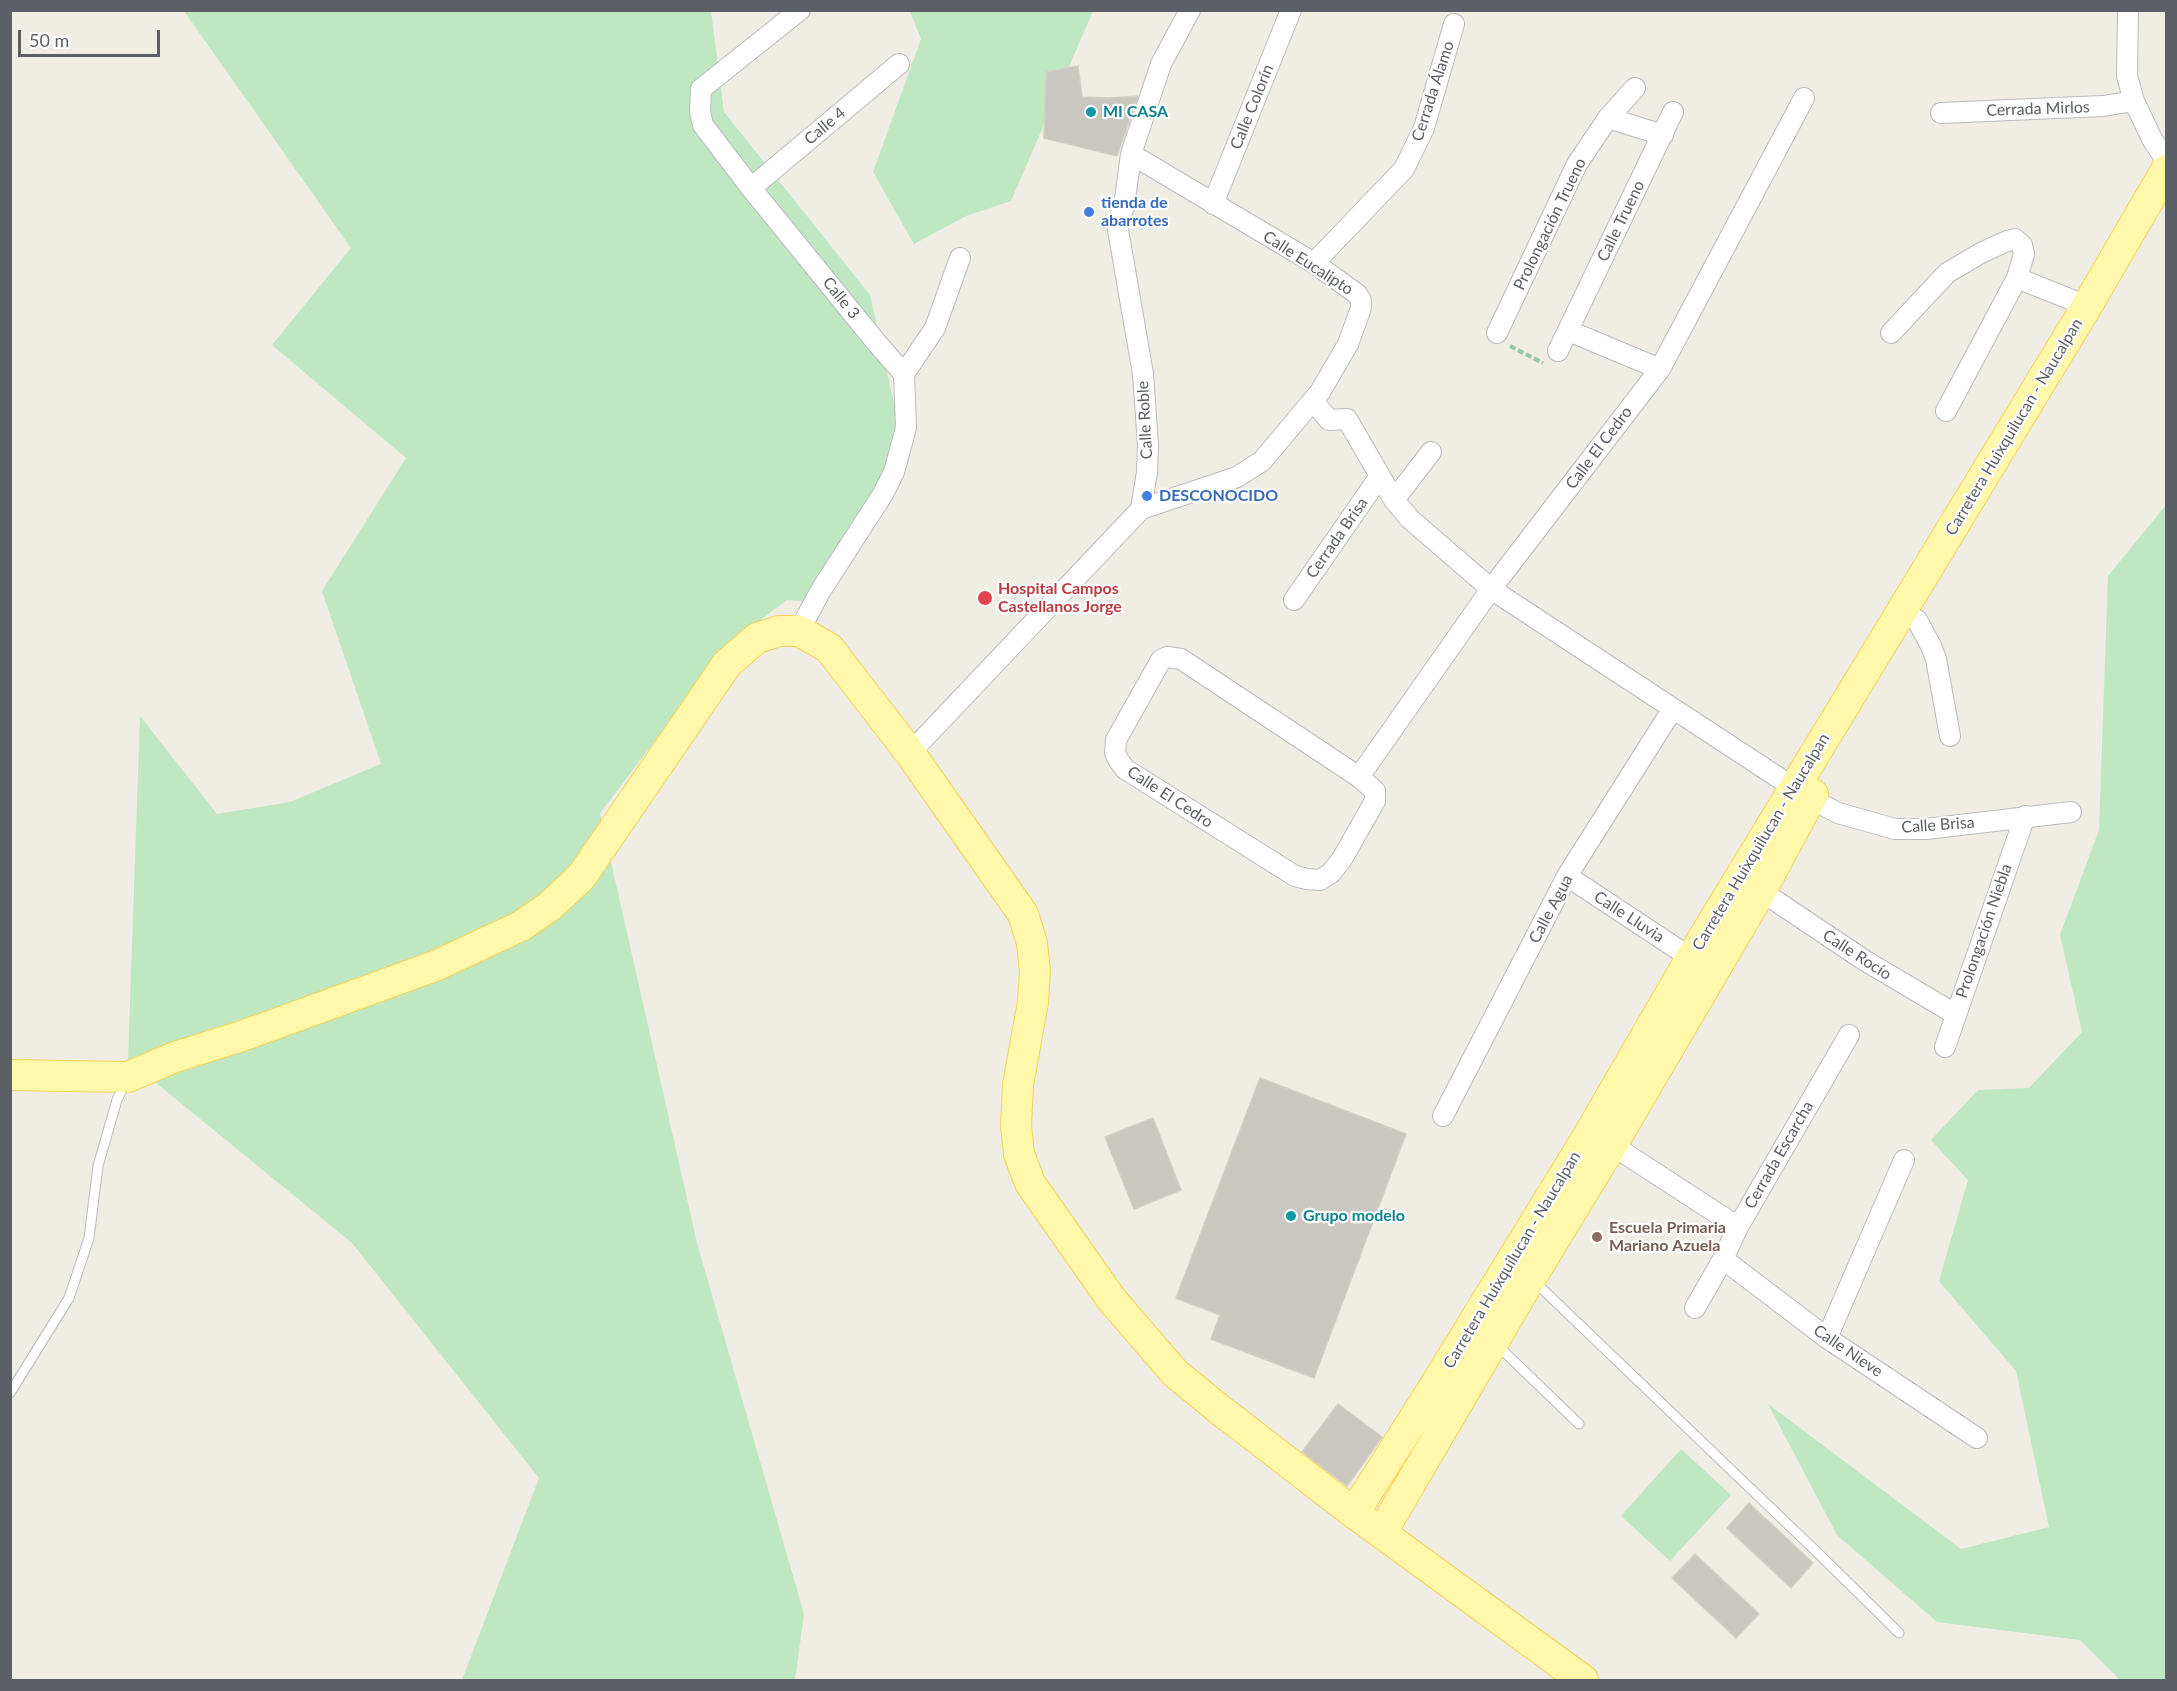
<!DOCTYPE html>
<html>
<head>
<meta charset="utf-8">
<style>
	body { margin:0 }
	#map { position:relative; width:2177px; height:1691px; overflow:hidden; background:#efede4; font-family:Lato,sans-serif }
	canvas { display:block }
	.frame { position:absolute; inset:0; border:12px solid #5c5f65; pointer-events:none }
	.scale { position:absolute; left:18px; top:30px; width:142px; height:27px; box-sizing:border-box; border:3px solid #5c5f65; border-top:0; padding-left:8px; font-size:18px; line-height:21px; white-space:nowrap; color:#5c5f65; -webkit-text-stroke:4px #fff; paint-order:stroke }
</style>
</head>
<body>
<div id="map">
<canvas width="2177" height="1691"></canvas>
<div class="frame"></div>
<div class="scale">50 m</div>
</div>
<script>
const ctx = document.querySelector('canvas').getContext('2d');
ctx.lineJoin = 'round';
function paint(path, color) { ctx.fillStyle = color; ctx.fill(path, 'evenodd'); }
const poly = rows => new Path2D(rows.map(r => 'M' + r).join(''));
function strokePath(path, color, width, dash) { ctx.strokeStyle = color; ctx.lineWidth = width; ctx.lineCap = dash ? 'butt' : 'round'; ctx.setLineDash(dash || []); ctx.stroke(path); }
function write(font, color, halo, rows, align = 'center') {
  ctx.font = font + ' Lato,sans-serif'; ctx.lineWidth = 4.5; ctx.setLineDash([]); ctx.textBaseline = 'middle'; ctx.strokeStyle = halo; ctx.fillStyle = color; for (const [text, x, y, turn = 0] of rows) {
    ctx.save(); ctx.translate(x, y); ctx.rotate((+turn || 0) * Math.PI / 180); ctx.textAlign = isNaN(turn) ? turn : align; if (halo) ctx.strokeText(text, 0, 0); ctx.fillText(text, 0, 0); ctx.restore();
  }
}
paint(poly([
	[184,11,711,11,724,112,870,295,902,439,822,602,787,600,729,644,600,813,697,1243,804,1614,795,1680,462,1680,539,1478,352,1243,128,1060,140,716,217,814,290,802,381,764,322,591,406,458,272,345,351,248],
	[910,11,1093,11,1011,201,966,216,914,244,873,172,921,39],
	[2166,505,2166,1680,2120,1680,2080,1640,1937,1622,1837,1535,1768,1404,1961,1549,2049,1527,2016,1371,1939,1281,1968,1180,1931,1140,1978,1090,2029,1088,2082,1032,2060,935,2099,830,2108,576],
	[1681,1449,1731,1495,1670,1561,1621,1516]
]), '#bfe7c2');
const building = poly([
	[1078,66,1082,97,1109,98,1138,96,1117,156,1044,138,1046,72,1078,66],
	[1260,1078,1406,1134,1314,1378,1211,1339,1220,1315,1176,1298,1260,1078],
	[1153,1118,1181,1190,1134,1209,1105,1137,1153,1118],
	[1338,1404,1382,1437,1347,1486,1302,1452,1338,1404],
	[1749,1503,1813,1563,1791,1588,1727,1528,1749,1503],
	[1695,1554,1759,1614,1736,1638,1672,1578,1695,1554]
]);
paint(building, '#cac7c1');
strokePath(building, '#d4cfc2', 1.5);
const lane = poly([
	[1535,1282,1822,1557,1899,1633],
	[1497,1345,1579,1424],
	[10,1393,69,1298,89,1238,98,1166,117,1100,126,1081]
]);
const street = poly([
	[2128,10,2127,76,2134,101,2152,139,2166,160],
	[1941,113,2103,106,2134,101],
	[1608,118,1663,135],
	[1131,154,1314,263,1357,294,1361,300,1361,308,1348,344,1320,392,1262,461,1237,477,1141,509],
	[751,188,899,64],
	[1213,204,1291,10],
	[1314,263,1404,169,1424,128,1454,24],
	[2017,278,2087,306],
	[1569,331,1660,369],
	[1497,333,1577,164,1608,118,1635,88],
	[1891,333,1947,273,1981,253,2007,241,2015,239,2022,245,2024,254,2017,278,1946,411],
	[1558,351,1673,112],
	[904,374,935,328,960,258],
	[1313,401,1329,420,1347,419,1394,500,1410,519,1491,589,1811,799,1838,813,1895,829,1926,829,2071,812],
	[1394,500,1431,452],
	[1294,600,1380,476],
	[1917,620,1931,646,1936,659,1950,736],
	[799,631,821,590,883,494,894,472,906,428,904,374,876,342,751,188,703,125,700,112,701,89,800,10],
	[1167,657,1181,659,1359,777,1375,791,1375,801,1342,859,1331,873,1320,880,1307,879,1295,876,1125,769,1119,761,1115,753,1116,740,1161,660,1167,657],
	[910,753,1141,509,1147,472,1148,445,1143,374,1117,224,1124,207,1131,154,1161,64,1190,10],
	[1359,777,1491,589,1660,369,1804,98],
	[1567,876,1691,958],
	[1761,891,1864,960,1955,1014],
	[1945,1047,2025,816],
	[1443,1116,1567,876,1672,710],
	[1601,1141,1612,1145,1738,1227],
	[1723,1259,1827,1338,1977,1438],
	[1695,1308,1723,1259,1738,1227,1849,1035],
	[1827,1338,1904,1160]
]);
const primary = poly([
	[10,1075,128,1077,175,1057,242,1036,435,966,521,926,550,906,581,877,727,664,757,638,779,631,799,631,829,648,910,753,1023,914,1032,943,1035,971,1033,1002,1018,1085,1016,1126,1019,1154,1030,1183,1112,1300,1175,1373,1219,1409,1354,1513,1583,1680],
	[1354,1513,1432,1390,1588,1136,1691,958,2087,306,2166,170],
	[1382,1532,1531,1278,1612,1145,1761,891,1813,794]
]);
strokePath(lane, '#b9bbc0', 11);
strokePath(street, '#b9bbc0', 22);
strokePath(primary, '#f6d356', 32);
strokePath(poly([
	[1510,346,1543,363]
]), '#97c6a7', 4, [6, 3]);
strokePath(lane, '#fff', 9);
strokePath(street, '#fff', 20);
strokePath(primary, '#fff7a9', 30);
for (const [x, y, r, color] of [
	[1091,112,6,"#0f9aa8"],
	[1089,212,6,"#3f7fe0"],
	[1147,496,6,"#3f7fe0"],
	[985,598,8,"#e0444e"],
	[1291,1216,6,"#0f9aa8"],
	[1597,1237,6,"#8d6e63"]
]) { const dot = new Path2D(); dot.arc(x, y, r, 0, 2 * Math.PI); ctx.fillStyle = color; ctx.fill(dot); strokePath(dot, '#fff', 2); }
write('16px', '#5c5f65', '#fff', [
	["Cerrada Álamo",1433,91,-72],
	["Calle Colorín",1252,107,-68],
	["Cerrada Mirlos",2038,109,-2],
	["Calle 4",825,126,-40],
	["Calle Trueno",1621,221,-64],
	["Prolongación Trueno",1550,224,-64],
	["Calle Eucalipto",1308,263,33],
	["Calle 3",841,298,51],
	["Calle Roble",1145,420,-93],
	["Carretera Huixquilucan - Naucalpan",2014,427,-59],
	["Calle El Cedro",1599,448,-53],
	["Cerrada Brisa",1337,538,-55],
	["Calle El Cedro",1170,797,33],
	["Calle Brisa",1938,825,-4],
	["Carretera Huixquilucan - Naucalpan",1761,842,-59],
	["Calle Agua",1551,909,-62],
	["Calle Lluvia",1629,917,33],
	["Prolongación Niebla",1984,931,-71],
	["Calle Rocío",1857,955,33],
	["Cerrada Escarcha",1779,1155,-60],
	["Carretera Huixquilucan - Naucalpan",1512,1260,-59],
	["Calle Nieve",1848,1351,34]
]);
write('bold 16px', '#0d838f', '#fff', [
	["MI CASA",1103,112],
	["Grupo modelo",1303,1216]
], 'left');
write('bold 16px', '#366cbe', '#fff', [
	["tienda de",1101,203],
	["abarrotes",1101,221],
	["DESCONOCIDO",1159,496]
], 'left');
write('bold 16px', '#be3a42', '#fff', [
	["Hospital Campos",998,589],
	["Castellanos Jorge",998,607]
], 'left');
write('bold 16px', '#785e54', '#fff', [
	["Escuela Primaria",1609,1228],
	["Mariano Azuela",1609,1246]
], 'left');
</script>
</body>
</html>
